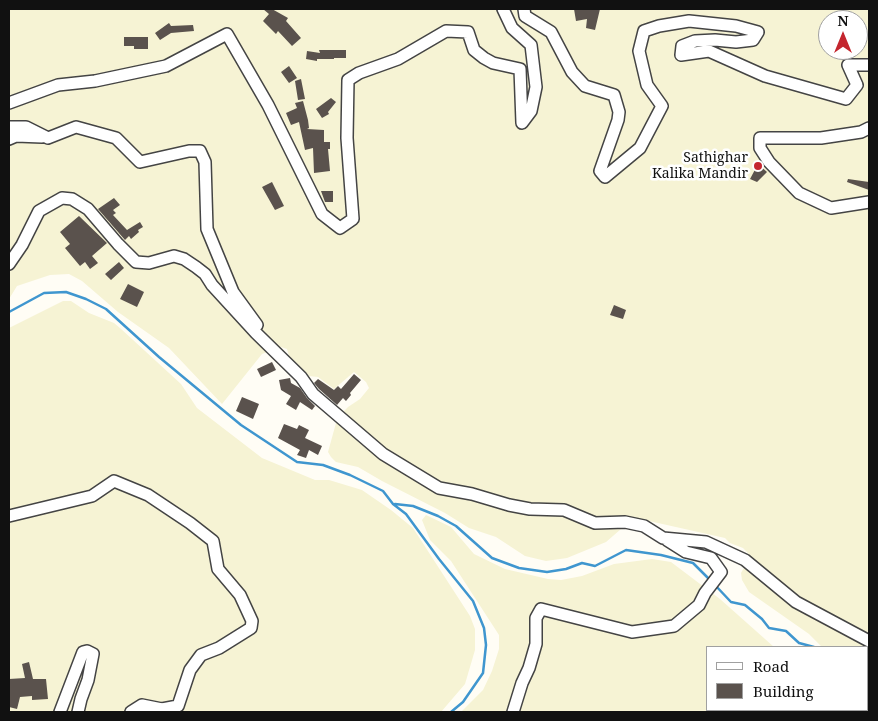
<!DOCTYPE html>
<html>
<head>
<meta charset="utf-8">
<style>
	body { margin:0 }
	#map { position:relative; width:878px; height:721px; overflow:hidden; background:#fffdf5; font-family:"Noto Serif",serif }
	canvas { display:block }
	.frame { position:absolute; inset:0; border:10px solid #111; pointer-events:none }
	.legend { position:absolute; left:706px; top:646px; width:162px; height:65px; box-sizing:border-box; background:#fff; border:1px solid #a0a0a0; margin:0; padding:6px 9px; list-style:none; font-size:15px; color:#111 }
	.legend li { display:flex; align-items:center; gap:10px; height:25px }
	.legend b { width:25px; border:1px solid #a0a0a0 }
	.north { position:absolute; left:818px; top:10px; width:50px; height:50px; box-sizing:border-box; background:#fff; border:1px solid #a0a0a0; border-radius:50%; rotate:0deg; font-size:14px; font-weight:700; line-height:20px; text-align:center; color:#111 }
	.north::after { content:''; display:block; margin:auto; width:18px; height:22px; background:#c4262e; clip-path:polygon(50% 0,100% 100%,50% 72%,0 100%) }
</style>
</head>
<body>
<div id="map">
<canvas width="878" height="721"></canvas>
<div class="frame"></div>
<ul class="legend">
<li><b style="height:6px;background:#fff"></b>Road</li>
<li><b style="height:14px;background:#5a524d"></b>Building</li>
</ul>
<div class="north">N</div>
</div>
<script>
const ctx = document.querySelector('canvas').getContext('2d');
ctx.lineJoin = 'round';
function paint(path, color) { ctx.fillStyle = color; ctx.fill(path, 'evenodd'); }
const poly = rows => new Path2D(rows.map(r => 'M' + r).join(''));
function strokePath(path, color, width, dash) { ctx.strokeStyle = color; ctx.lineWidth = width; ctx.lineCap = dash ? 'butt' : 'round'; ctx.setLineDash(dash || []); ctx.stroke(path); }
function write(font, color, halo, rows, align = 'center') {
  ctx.font = font + ' "Noto Serif",serif'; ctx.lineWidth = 5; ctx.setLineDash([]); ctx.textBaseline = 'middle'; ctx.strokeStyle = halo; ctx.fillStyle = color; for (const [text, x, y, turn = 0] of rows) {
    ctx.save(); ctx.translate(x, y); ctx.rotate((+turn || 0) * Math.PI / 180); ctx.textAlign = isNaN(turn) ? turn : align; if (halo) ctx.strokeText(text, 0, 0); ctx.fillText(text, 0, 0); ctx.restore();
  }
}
paint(poly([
	[9,9,869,9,869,693,867,692,867,647,822,647,809,634,749,592,742,580,741,573,748,561,748,553,743,548,730,543,725,538,649,521,642,521,628,523,606,542,567,558,546,561,525,556,496,537,469,528,445,513,382,481,358,467,336,462,331,457,328,452,336,423,341,418,343,412,348,407,360,399,369,388,366,382,354,372,334,389,318,377,309,376,289,356,287,349,281,347,262,354,222,404,169,348,118,312,82,281,69,274,50,275,17,286,9,299],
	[828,20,858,20,858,50,828,50],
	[63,301,71,301,89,313,114,323,120,328,181,384,197,408,262,458,315,480,329,480,362,490,391,510,413,528,470,616,475,629,475,650,465,684,441,712,9,712,9,328],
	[426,515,451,527,474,554,505,569,548,579,561,580,582,576,614,564,652,559,671,562,720,599,774,647,707,647,707,710,855,710,858,712,461,712,483,690,492,671,499,649,499,635,451,561,430,540,422,520]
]), '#f6f3d4');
strokePath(poly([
	[9,312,44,293,66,292,86,299,106,309,159,357,241,425,297,462,323,465,350,475,383,491,393,504,406,514,439,559,473,601,484,628,486,645,483,673,463,702,451,712],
	[395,504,413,506,438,516,456,526,492,558,519,568,547,572,566,569,582,563,595,566,626,550,661,555,693,563,711,581],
	[715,585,731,602,745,605,762,619,769,628,786,631,799,643,814,647],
	[867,698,869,699]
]), '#3f96cf', 2.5);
paint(poly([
	[263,9,272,9,288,18,286,21,301,38,292,46,278,31,276,34,263,21,269,14],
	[574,9,600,9,595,30,586,28,587,19,576,21],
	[169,23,171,26,193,25,194,31,171,33,160,40,155,33],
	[124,37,148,37,148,49,134,49,134,46,124,46],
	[319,50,346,50,346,58,334,58,334,59,317,59,317,61,306,59,307,51,320,53],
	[289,66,297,78,289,83,281,72],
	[301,79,305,99,298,100,295,81],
	[331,98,336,102,328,112,329,114,322,118,316,109],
	[303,101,308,120,309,128,307,129,324,130,324,142,330,142,330,149,328,149,330,171,314,173,313,148,305,150,299,122,291,125,286,113,297,108,295,103],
	[758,164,767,172,757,182,750,179],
	[848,179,869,182,869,190,847,182],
	[272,182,284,206,275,210,262,187],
	[321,191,333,191,333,202,325,202],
	[114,198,120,205,113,210,116,213,113,215,127,230,140,222,143,227,138,230,139,232,131,239,129,236,125,240,98,209],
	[79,216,107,243,92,256,98,263,90,269,85,262,80,266,65,248,70,244,60,232],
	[119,262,124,268,111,280,105,274],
	[128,284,144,292,137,307,120,299],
	[614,305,626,310,623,319,610,315],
	[272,362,276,370,261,377,257,369],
	[354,374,361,380,350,393,351,395,346,401,343,398,337,405,319,389,314,383,318,379,334,390,338,386,341,389],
	[290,378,291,383,300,388,307,398,315,406,312,410,300,402,296,410,286,404,291,396,281,390,279,380],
	[242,397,259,404,253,419,236,411],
	[284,424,297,429,299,425,309,430,305,438,322,446,318,455,309,450,306,458,297,455,300,450,278,438],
	[29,662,33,679,46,679,48,699,32,700,32,696,20,697,17,709,9,707,9,679,25,678,22,664]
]), '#5a524d');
const minor = poly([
	[524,9,525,16,551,32,572,72,585,86,614,95,619,112,618,120,600,171,605,177,640,148,662,106,647,85,639,51,644,31,659,26,689,21,736,26,758,32,753,40,736,42,715,40,695,41,682,46,681,55,709,51,765,76,846,99,857,85,848,65,869,65],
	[9,103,58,85,95,81,166,66,227,34,268,105,322,214,340,228,353,219,347,138,348,80,359,73,398,59,446,31,468,32,474,50,484,58,493,63,520,69,522,123,531,111,536,87,531,45,512,28,503,9],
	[9,127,26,127,48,138,76,127,116,138,140,162,189,151,200,151,205,162,207,229,233,292,257,325],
	[869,128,861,132,821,138,760,138,760,148,769,162,799,193,831,208,869,202],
	[9,139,16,136,42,137],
	[9,264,22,245,39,211,62,198,72,199,88,209,118,244,136,262,149,263,174,256,184,259,196,267,205,274,212,285,256,333,301,377,313,394,383,454,439,488,472,494,509,505,530,509,564,510,595,523,625,522,644,526,663,538,706,542,745,560,796,602,869,641],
	[9,516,92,496,114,481,148,495,190,523,213,541,218,569,240,595,252,621,251,628,219,648,201,655,190,670,178,706,162,709,142,705,131,712],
	[60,712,83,652,87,651,93,654,88,680,81,699,78,712],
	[513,712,522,683,529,668,536,644,536,618,541,609,632,632,674,626,699,605,705,593,721,572,711,558,686,552,667,540]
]);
strokePath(minor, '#444', 14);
strokePath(minor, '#fff', 11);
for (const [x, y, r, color] of [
	[758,166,5,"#c4262e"]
]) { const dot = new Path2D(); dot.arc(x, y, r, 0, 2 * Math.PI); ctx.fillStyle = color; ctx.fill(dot); strokePath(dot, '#fff', 2); }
write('14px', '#111', '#fff', [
	["Sathighar",748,158],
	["Kalika Mandir",748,174]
], 'right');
</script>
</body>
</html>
